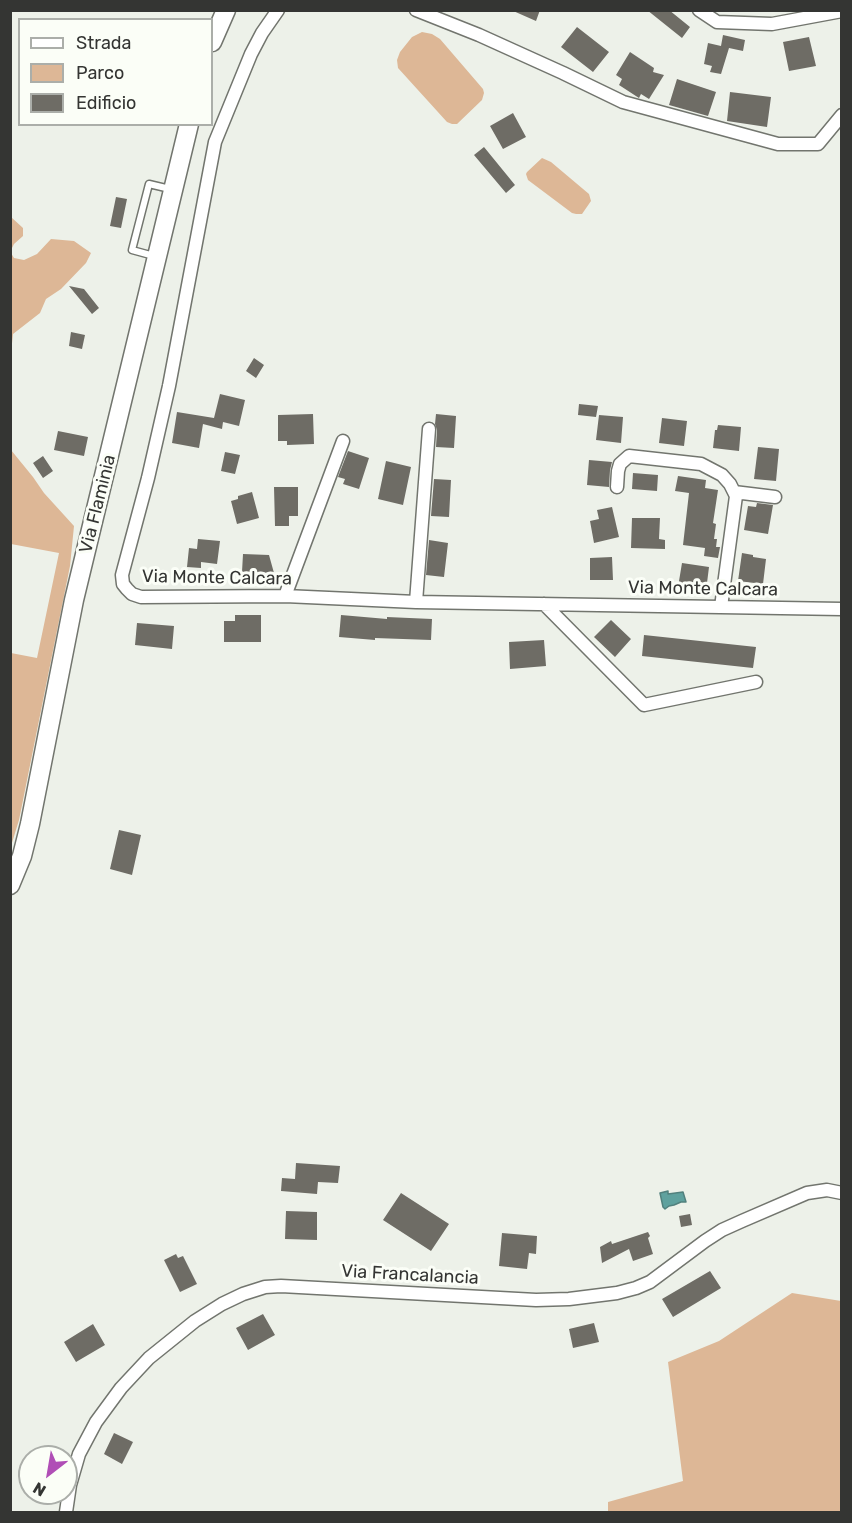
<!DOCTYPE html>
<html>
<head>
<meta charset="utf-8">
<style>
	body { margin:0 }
	#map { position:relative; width:852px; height:1523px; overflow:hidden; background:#edf1e9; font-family:Rubik,sans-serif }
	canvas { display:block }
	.frame { position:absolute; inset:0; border:12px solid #343533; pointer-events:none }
	.legend { position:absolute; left:18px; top:18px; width:195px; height:108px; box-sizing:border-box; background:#fbfef7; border:2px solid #abaea9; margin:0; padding:8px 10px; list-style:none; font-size:18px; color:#343533 }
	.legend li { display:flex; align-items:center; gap:12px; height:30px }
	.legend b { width:30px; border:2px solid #abaea9 }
	.north { position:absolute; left:18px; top:1445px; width:60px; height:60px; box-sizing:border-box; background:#fbfef7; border:2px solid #abaea9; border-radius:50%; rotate:211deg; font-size:16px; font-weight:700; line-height:24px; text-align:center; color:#343533 }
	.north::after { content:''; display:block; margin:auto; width:21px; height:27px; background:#b04eb6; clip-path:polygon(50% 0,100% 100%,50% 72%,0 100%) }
</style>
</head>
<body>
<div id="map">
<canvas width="852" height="1523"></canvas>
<div class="frame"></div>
<ul class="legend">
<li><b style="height:8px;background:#fff"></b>Strada</li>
<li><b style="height:16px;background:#ddb796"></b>Parco</li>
<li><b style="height:16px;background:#6e6c65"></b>Edificio</li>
</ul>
<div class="north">N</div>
</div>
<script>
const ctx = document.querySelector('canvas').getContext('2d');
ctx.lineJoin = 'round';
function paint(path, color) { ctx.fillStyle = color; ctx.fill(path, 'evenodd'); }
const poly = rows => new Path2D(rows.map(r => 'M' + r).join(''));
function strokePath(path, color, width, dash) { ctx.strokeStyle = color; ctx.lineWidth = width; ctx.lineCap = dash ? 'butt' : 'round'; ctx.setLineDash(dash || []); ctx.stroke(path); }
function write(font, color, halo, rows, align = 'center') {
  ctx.font = font + ' Rubik,sans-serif'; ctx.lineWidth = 6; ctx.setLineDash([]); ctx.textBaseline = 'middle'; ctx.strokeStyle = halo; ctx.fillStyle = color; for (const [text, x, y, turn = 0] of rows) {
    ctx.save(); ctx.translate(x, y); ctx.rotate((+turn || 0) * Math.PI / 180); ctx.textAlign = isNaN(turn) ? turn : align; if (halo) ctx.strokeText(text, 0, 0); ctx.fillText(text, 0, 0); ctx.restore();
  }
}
paint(poly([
	[422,32,432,34,440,39,483,89,484,93,482,100,457,124,452,124,447,122,398,68,397,60,400,52,412,37],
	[542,158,551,162,589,194,591,201,582,214,576,214,572,213,528,180,526,174,527,172],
	[11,217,23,228,23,236,14,244,11,250],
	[51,239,74,241,91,253,86,263,61,289,46,299,40,313,13,334,11,353,11,253,14,258,24,260,37,254],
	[11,450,33,477,44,493,74,526,70,566,19,820,11,846,11,653,37,658,59,553,11,544],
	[792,1293,841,1301,841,1512,608,1512,608,1502,683,1481,668,1362,719,1341]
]), '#ddb796');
const water = poly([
	[668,1191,668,1194,683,1192,686,1202,681,1202,674,1205,669,1206,665,1209,663,1207,660,1193,668,1191]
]);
paint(water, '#5fa19e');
strokePath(water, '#52817e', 1.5);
paint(poly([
	[511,10,540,10,536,21],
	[647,10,669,10,690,27,682,38],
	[577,27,609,52,593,72,561,47],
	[723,35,745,40,743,51,729,48,721,74,710,72,712,66,704,64,708,43,721,46],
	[809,37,816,66,789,71,783,42],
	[630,52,654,68,653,72,664,75,649,99,641,94,639,98,619,85,622,79,616,75],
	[677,79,716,92,708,116,669,105],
	[730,92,771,97,767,127,727,121],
	[513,113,526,137,503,149,490,126],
	[484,147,515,185,506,193,474,155],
	[116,197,127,199,121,228,110,226],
	[69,286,84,289,99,308,92,314],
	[71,332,85,335,82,349,69,346],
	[254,358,264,365,256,378,246,371],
	[220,394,245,400,239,426,223,422,222,429,203,424,199,448,172,443,177,412,214,418],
	[579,404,598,406,596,417,578,415],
	[313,414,314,444,287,445,287,441,278,441,278,415],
	[436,414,456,416,454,448,436,447,437,430,435,424],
	[599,415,623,417,621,443,596,440],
	[662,418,687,421,684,446,659,443],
	[718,425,741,427,739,451,713,448,715,430,717,430],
	[58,431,88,437,84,456,54,450],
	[758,447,779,449,776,481,754,479],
	[348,451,369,458,359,489,343,484,345,479,338,477],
	[225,452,240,455,235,474,221,471],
	[43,456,53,471,43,478,33,463],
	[589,460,612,462,610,470,609,487,587,485],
	[386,461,411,467,403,505,378,499],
	[633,473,658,475,657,491,632,489],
	[678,476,706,480,705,488,718,490,713,523,716,524,714,539,717,539,716,547,720,547,718,558,704,556,705,548,683,545,689,493,675,491],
	[434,479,451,480,449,517,431,516],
	[274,487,298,487,298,516,289,516,289,526,275,526],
	[252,492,259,518,237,524,231,501,238,499,238,496],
	[757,503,773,505,768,534,744,530,748,506,756,507],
	[612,507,619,537,594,543,590,521,599,519,597,510],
	[632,518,660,518,659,539,665,540,665,549,631,548],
	[198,539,220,541,217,564,201,562,201,568,187,567,189,548,197,549],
	[429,540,448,543,444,577,426,575],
	[742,553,753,555,753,557,766,559,763,584,738,581],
	[243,554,269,555,274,573,242,572],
	[612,557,613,580,590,580,590,558],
	[682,563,709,567,706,591,678,587],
	[235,615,261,615,261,642,224,642,224,621,235,621],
	[341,615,387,619,387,617,432,619,431,640,375,638,375,640,339,637],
	[611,620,631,639,615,657,594,637],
	[137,623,174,626,172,649,135,645],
	[644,635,756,647,753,668,642,656],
	[544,640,546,666,510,669,509,642],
	[119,830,141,835,132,875,110,869],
	[296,1163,340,1166,338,1183,318,1182,317,1194,281,1191,282,1178,295,1179],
	[401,1193,449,1224,431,1251,383,1220],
	[286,1211,317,1212,317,1240,285,1239],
	[690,1214,692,1225,681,1227,679,1216],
	[648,1232,650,1236,648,1238,653,1254,633,1261,629,1249,602,1263,600,1247,611,1241,612,1244],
	[502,1233,537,1236,536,1254,529,1253,527,1269,499,1266],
	[176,1254,178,1258,183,1256,197,1284,180,1292,164,1260],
	[710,1271,721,1288,673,1317,662,1299],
	[263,1314,275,1335,248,1350,236,1328],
	[594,1323,599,1342,573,1348,569,1329],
	[93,1324,105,1345,76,1362,64,1342],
	[114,1433,133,1442,122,1464,104,1454]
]), '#6e6c65');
const lane = poly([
	[154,256,132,250,149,184,170,189]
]);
const street = poly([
	[278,10,262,33,251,54,215,142,169,386,148,478,122,575,123,584,127,589,132,594,141,597,285,596,416,602,842,609],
	[416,10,479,35,563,73,623,102,778,144,818,144,842,115],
	[699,10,717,22,772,24,842,11],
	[617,487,618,471,620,464,629,456,701,464,722,475,730,484,736,496,721,607],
	[734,492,775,497],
	[285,596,343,441],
	[416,602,429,429],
	[544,604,644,705,756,682],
	[66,1512,70,1485,79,1454,96,1422,121,1388,149,1358,195,1321,222,1304,243,1294,265,1287,281,1286,536,1300,569,1299,617,1293,636,1288,650,1282,705,1241,722,1230,742,1221,807,1193,827,1190,842,1193]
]);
const primary = poly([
	[212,42,226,10],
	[10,885,22,856,30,824,74,600,189,124]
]);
strokePath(lane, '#72756e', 9);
strokePath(street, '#72756e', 15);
strokePath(primary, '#72756e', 21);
strokePath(lane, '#fff', 6);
strokePath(street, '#fff', 12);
strokePath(primary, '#fff', 18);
write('18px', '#343533', '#fbfef7', [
	["Via Flaminia",98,504,-76],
	["Via Monte Calcara",217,578,1],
	["Via Monte Calcara",703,589,1],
	["Via Francalancia",410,1275,3]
]);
</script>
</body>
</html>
